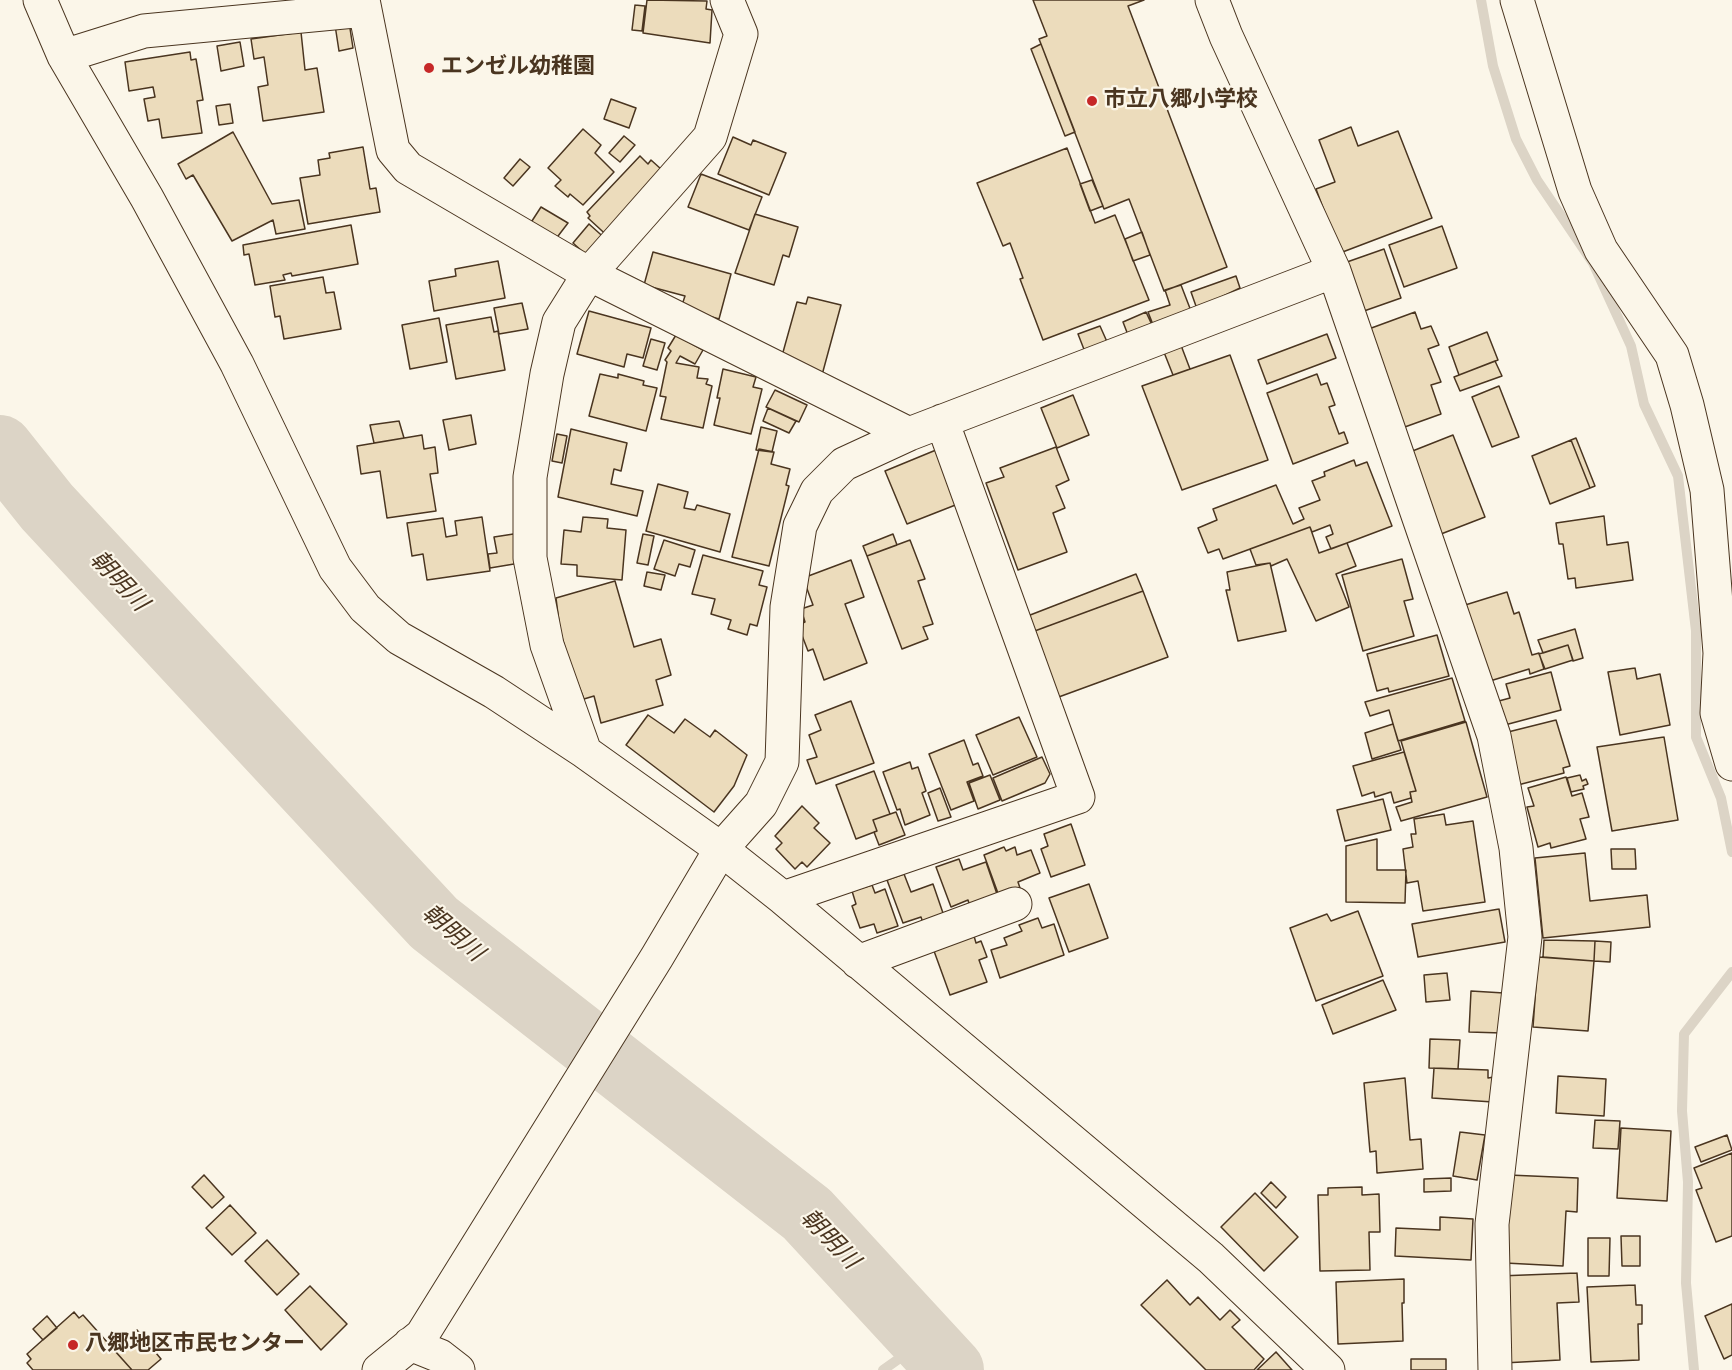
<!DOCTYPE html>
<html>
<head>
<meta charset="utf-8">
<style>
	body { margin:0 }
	canvas { display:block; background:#fbf6e9 }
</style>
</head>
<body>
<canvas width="1732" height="1370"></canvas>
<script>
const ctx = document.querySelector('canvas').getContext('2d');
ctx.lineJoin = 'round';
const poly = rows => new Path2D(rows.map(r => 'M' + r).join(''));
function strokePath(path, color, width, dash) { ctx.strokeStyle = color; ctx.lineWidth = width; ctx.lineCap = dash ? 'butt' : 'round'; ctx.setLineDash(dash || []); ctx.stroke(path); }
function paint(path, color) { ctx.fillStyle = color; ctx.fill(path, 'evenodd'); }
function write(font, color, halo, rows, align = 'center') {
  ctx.font = font + ' "Titillium Web","Noto Sans JP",sans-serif'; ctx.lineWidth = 4.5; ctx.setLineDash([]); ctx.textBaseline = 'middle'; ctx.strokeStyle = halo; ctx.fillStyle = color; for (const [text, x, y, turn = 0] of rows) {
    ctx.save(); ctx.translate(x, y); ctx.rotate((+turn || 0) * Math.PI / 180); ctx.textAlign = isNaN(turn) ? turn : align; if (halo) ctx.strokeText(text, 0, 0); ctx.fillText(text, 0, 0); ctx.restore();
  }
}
strokePath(poly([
	[1481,0,1493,66,1516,139,1537,180,1593,263,1631,346,1644,404,1678,476,1696,631,1696,737,1721,798,1732,852],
	[883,1370,924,1341],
	[1694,1370,1686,1283,1688,1182,1682,1111,1684,1034,1732,972]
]), '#dcd4c6', 10);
strokePath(poly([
	[0,448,47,507,434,923,807,1214,951,1370]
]), '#dcd4c6', 66);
const building = poly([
	[647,0,707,1,706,9,712,10,710,43,643,33,647,0],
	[1033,0,1144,0,1128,6,1227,267,1164,291,1129,199,1104,209,1041,44,1039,39,1047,36,1033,0],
	[635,5,645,6,642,31,632,30,635,5],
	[349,22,353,48,339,51,335,25,349,22],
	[301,32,305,70,317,68,324,112,263,121,258,87,268,85,264,57,254,59,251,39,301,32],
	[240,42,244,66,221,71,217,46,240,42],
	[1041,44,1075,132,1065,136,1031,49,1041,44],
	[190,52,191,60,196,59,203,100,197,101,202,133,162,138,159,119,148,121,144,99,155,97,153,87,129,91,125,62,190,52],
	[611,99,636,108,629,128,604,119,611,99],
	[230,104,233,123,219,125,216,106,230,104],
	[1351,127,1358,146,1398,131,1432,218,1340,253,1316,189,1335,182,1319,140,1351,127],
	[583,129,601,145,595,153,614,172,583,205,570,194,568,197,555,186,561,180,548,168,583,129],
	[233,132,272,204,299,200,305,229,276,234,273,220,232,241,193,175,186,179,178,164,233,132],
	[624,136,635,145,620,162,609,153,624,136],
	[733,137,751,145,753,140,786,153,769,195,718,174,733,137],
	[363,147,370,189,376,188,380,212,308,224,300,178,320,175,318,160,330,158,329,153,363,147],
	[1067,148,1095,223,1115,215,1149,300,1043,340,1020,279,1023,278,1010,243,1003,246,977,183,1067,148],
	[640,156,648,164,651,160,672,179,613,241,588,218,590,216,587,212,640,156],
	[520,159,530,167,513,186,504,178,520,159],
	[701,174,762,197,749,230,688,207,701,174],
	[1092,180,1103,206,1090,211,1080,184,1092,180],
	[541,207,568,223,555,240,530,224,541,207],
	[755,214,798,227,789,257,783,255,774,285,735,273,755,214],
	[589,224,609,242,593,261,573,243,589,224],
	[351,225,358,264,292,276,291,273,283,275,285,280,255,285,249,254,244,255,243,245,351,225],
	[1442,226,1457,268,1404,287,1389,245,1442,226],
	[1142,232,1150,255,1133,261,1125,239,1142,232],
	[1384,249,1401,298,1364,311,1347,262,1384,249],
	[653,252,731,274,719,319,681,308,685,296,644,285,653,252],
	[498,261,505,298,434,311,429,281,456,276,455,269,498,261],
	[1236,276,1240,288,1197,309,1191,292,1236,276],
	[323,277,326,293,334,292,341,329,284,339,280,316,275,317,270,286,323,277],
	[1181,285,1191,311,1171,319,1190,369,1173,375,1148,312,1170,305,1165,290,1181,285],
	[808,297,841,305,822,375,780,363,797,302,806,304,808,297],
	[522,303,528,329,499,334,494,308,522,303],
	[589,311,651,328,643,358,627,354,624,367,577,354,589,311],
	[1146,312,1152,325,1128,335,1123,322,1146,312],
	[1415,312,1421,329,1431,326,1439,345,1428,349,1441,382,1431,385,1441,414,1402,428,1366,330,1415,312],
	[491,317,494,332,498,331,505,370,456,379,446,325,491,317],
	[439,318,447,362,410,369,402,325,439,318],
	[1100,326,1108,344,1085,352,1078,334,1100,326],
	[1487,332,1498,360,1459,375,1449,347,1487,332],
	[1327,334,1336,358,1267,384,1258,360,1327,334],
	[676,335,703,350,695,364,680,356,676,363,699,367,697,378,708,379,706,384,712,386,703,428,661,419,666,397,660,396,667,362,665,360,671,351,668,348,676,335],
	[651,339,665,343,657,370,643,366,651,339],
	[1230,355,1268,460,1182,490,1142,386,1230,355],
	[1495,361,1502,376,1460,391,1454,377,1495,361],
	[723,369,756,377,753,387,762,389,751,434,714,425,720,398,717,398,723,369],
	[600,374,618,378,618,374,644,381,643,385,657,388,646,431,589,416,600,374],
	[1317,374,1321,385,1327,383,1335,405,1329,407,1339,434,1344,432,1348,443,1293,464,1267,393,1317,374],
	[1499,386,1519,437,1492,447,1472,397,1499,386],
	[775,390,807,405,799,422,766,407,775,390],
	[1073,395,1089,435,1057,448,1041,408,1073,395],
	[768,408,796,421,789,433,763,421,768,408],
	[471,415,476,444,449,450,443,420,471,415],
	[399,421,404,438,374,443,370,425,399,421],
	[761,427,777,431,772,452,756,450,761,427],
	[571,429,627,443,621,471,614,469,611,484,643,491,637,516,558,497,571,429],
	[557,434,567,436,562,463,552,461,557,434],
	[422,435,424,449,435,447,438,473,430,474,436,511,387,518,380,471,361,474,357,446,422,435],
	[1453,435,1485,517,1441,534,1410,452,1453,435],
	[1576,438,1595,486,1590,488,1571,440,1576,438],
	[1571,440,1590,488,1550,504,1532,456,1571,440],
	[1056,447,1069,480,1056,486,1065,508,1053,513,1067,552,1018,570,986,483,1004,477,1000,468,1056,447],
	[759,449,774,452,771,464,790,469,786,485,789,486,769,566,732,557,759,449],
	[936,450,958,504,907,524,885,471,936,450],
	[1354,460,1356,466,1367,462,1392,526,1331,549,1326,537,1333,534,1330,525,1312,532,1310,527,1223,559,1219,549,1208,553,1198,528,1217,520,1213,509,1276,485,1293,524,1304,519,1299,508,1320,500,1312,481,1325,476,1324,472,1354,460],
	[658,484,688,492,684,508,695,510,697,505,730,514,720,552,646,531,658,484],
	[1604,516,1607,545,1628,542,1633,580,1576,588,1575,578,1568,579,1563,544,1559,544,1556,523,1604,516],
	[482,517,490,571,427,580,423,554,412,556,407,523,443,518,446,537,457,535,455,521,482,517],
	[583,517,608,519,607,528,626,530,622,580,577,576,577,565,561,564,564,530,581,532,583,517],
	[1310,527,1319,553,1347,543,1356,566,1336,574,1349,607,1316,621,1287,559,1271,566,1270,563,1256,565,1250,549,1310,527],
	[520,533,526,562,490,568,488,554,497,553,494,537,520,533],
	[643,534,654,536,648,565,637,563,643,534],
	[893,534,897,545,867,556,863,546,893,534],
	[664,540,695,550,690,567,679,564,675,576,654,569,664,540],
	[910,540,925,579,918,581,933,624,923,627,928,639,902,649,867,556,910,540],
	[703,555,763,571,759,585,767,587,757,626,750,624,747,635,728,629,731,620,711,614,715,599,692,594,703,555],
	[1402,559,1413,599,1404,601,1414,636,1363,651,1342,575,1402,559],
	[851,560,864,597,845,604,867,663,824,680,813,649,808,651,798,625,805,622,801,609,813,605,803,578,851,560],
	[1270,563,1286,631,1238,641,1226,590,1230,590,1227,572,1270,563],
	[647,572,665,575,661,590,644,586,647,572],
	[1136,574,1143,591,1032,632,1025,617,1136,574],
	[615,581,634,647,661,639,671,675,656,680,663,705,601,723,594,696,584,699,568,659,560,630,556,598,615,581],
	[1143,591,1168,657,1056,698,1032,632,1143,591],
	[1507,592,1514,614,1519,612,1532,655,1539,653,1544,669,1530,674,1529,669,1490,681,1462,606,1507,592],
	[1575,629,1583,658,1573,661,1568,645,1543,653,1538,640,1575,629],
	[1437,635,1449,676,1389,692,1388,688,1377,691,1367,654,1437,635],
	[1568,645,1573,660,1545,669,1539,654,1568,645],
	[1635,668,1637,679,1660,674,1670,725,1620,735,1608,672,1635,668],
	[1551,672,1561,710,1501,726,1495,702,1510,698,1506,684,1551,672],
	[1452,678,1465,721,1398,741,1389,710,1370,716,1365,702,1452,678],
	[851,701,874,763,816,784,807,760,817,757,809,735,821,730,815,715,851,701],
	[648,715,674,733,685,719,710,737,715,730,747,755,734,786,714,812,626,745,648,715],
	[1019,717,1037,757,993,775,976,735,1019,717],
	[1556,720,1570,766,1563,768,1564,773,1514,786,1500,734,1556,720],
	[1466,722,1487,797,1401,821,1396,807,1412,802,1410,792,1416,791,1401,741,1466,722],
	[1393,724,1401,750,1372,759,1365,733,1393,724],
	[1664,737,1678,820,1612,831,1597,747,1664,737],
	[964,740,973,765,978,763,983,776,967,782,974,801,951,810,929,754,964,740],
	[1404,752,1416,791,1410,792,1411,798,1394,803,1391,792,1375,797,1374,792,1362,796,1353,766,1404,752],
	[1042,757,1050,774,1045,783,1002,801,993,778,1042,757],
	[910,762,912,769,918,767,926,791,922,793,930,815,905,825,900,809,897,810,883,772,910,762],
	[874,771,890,814,873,820,877,831,856,839,836,785,874,771],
	[990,775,1000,800,978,809,969,783,990,775],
	[1580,775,1582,781,1586,779,1588,784,1583,786,1584,789,1571,792,1567,778,1580,775],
	[1566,777,1572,796,1582,793,1589,817,1580,819,1586,839,1551,848,1550,843,1538,847,1527,807,1534,806,1528,788,1566,777],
	[940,788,951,817,938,821,928,793,940,788],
	[1383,799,1391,830,1345,841,1337,810,1383,799],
	[802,806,819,823,814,828,830,843,807,867,802,862,795,869,776,849,782,843,775,836,802,806],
	[896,812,905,835,879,845,874,832,877,831,873,820,896,812],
	[1444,814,1446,825,1473,821,1485,902,1423,911,1418,881,1407,883,1403,849,1413,847,1411,834,1416,834,1414,819,1444,814],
	[1071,824,1085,865,1051,877,1041,849,1048,846,1044,834,1071,824],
	[1377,839,1377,870,1406,870,1405,903,1346,902,1346,846,1377,839],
	[1004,847,1006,851,1015,847,1017,855,1031,850,1040,873,1018,882,1020,888,999,896,984,855,1004,847],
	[1611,849,1635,849,1636,869,1612,869,1611,849],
	[1585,853,1590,901,1647,895,1650,927,1543,938,1535,858,1585,853],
	[959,859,963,870,986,862,998,897,970,907,968,900,951,907,936,867,959,859],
	[904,874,911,892,933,884,944,916,923,923,921,917,903,923,887,880,904,874],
	[1089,884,1108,938,1069,952,1049,898,1089,884],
	[872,885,875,893,885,889,898,926,877,933,874,924,860,928,852,906,856,904,852,891,872,885],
	[1499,909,1505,942,1418,957,1412,924,1499,909],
	[1358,911,1383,976,1316,1001,1290,928,1327,914,1331,921,1358,911],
	[1038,918,1042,928,1054,924,1064,955,1000,978,991,950,1007,945,1004,938,1022,931,1019,925,1038,918],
	[974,936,976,943,981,941,987,957,979,960,987,982,950,995,934,951,974,936],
	[1544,940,1595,941,1594,961,1543,957,1544,940],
	[1595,941,1611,942,1610,962,1594,961,1595,941],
	[1538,957,1594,961,1588,1031,1533,1027,1538,957],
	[1447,973,1450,1000,1426,1002,1424,975,1447,973],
	[1383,980,1396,1010,1333,1034,1322,1005,1383,980],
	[1471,991,1504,993,1502,1033,1469,1032,1471,991],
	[1430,1039,1460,1040,1458,1069,1429,1068,1430,1039],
	[1434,1068,1488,1070,1488,1078,1494,1077,1493,1102,1432,1098,1434,1068],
	[1558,1076,1606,1079,1604,1116,1556,1113,1558,1076],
	[1405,1078,1410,1140,1421,1139,1423,1169,1377,1173,1376,1151,1370,1152,1364,1083,1405,1078],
	[1595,1120,1620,1121,1618,1149,1593,1148,1595,1120],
	[1621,1128,1671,1131,1667,1201,1617,1198,1621,1128],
	[1460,1132,1485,1135,1477,1180,1453,1176,1460,1132],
	[1727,1135,1732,1150,1701,1162,1695,1147,1727,1135],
	[1732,1153,1732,1236,1716,1242,1696,1190,1702,1188,1694,1168,1732,1153],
	[204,1175,224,1197,212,1208,192,1187,204,1175],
	[1509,1175,1578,1178,1577,1212,1566,1211,1563,1266,1505,1263,1509,1175],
	[1451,1178,1451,1191,1424,1192,1424,1179,1451,1178],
	[1271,1182,1286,1197,1276,1208,1261,1193,1271,1182],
	[1362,1187,1362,1195,1379,1194,1380,1232,1369,1232,1370,1270,1320,1271,1318,1195,1328,1195,1328,1188,1362,1187],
	[1255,1193,1298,1237,1264,1271,1221,1227,1255,1193],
	[230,1205,256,1233,232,1255,206,1228,230,1205],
	[1440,1217,1473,1219,1471,1260,1395,1256,1396,1228,1440,1230,1440,1217],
	[1621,1236,1640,1236,1640,1266,1622,1266,1621,1236],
	[1588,1238,1610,1238,1609,1276,1588,1276,1588,1238],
	[267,1240,299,1274,277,1295,245,1261,267,1240],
	[1577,1273,1579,1302,1557,1303,1560,1360,1503,1363,1499,1276,1577,1273],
	[1404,1279,1404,1303,1402,1303,1403,1341,1338,1344,1336,1282,1404,1279],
	[1167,1280,1190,1305,1198,1297,1220,1320,1230,1310,1240,1320,1232,1327,1264,1359,1254,1370,1206,1370,1141,1305,1167,1280],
	[1635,1285,1636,1305,1642,1305,1642,1324,1638,1324,1639,1360,1591,1362,1587,1287,1635,1285],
	[310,1286,347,1324,321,1350,285,1310,310,1286],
	[1732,1304,1732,1355,1724,1359,1705,1316,1732,1304],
	[74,1312,79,1318,83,1315,132,1370,33,1370,27,1363,31,1359,27,1354,74,1312],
	[47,1316,57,1328,43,1340,33,1329,47,1316],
	[137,1330,161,1359,148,1370,132,1370,114,1350,137,1330],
	[1276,1352,1292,1370,1257,1370,1276,1352],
	[1411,1359,1446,1359,1446,1370,1411,1370,1411,1359]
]);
paint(building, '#ecdcbc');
strokePath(building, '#4a3520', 1.5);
const minor = poly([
	[40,0,64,56,147,198,237,364,335,568,365,608,399,638,494,692,585,752,721,849,783,898,1211,1258,1328,1370],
	[363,0,393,150,408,168,589,274,909,434],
	[1212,0,1226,36,1334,271,1494,736,1516,848,1525,937,1492,1224,1495,1370],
	[1517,0,1575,191,1601,250,1672,355,1687,405,1707,490,1720,653,1717,713,1732,764],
	[64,56,144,31,365,10],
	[585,752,547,645,530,558,530,477,547,374,559,322,589,274,710,137,741,34,727,0],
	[783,898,1078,797,942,421],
	[858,962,1015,904],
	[410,1344,440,1356,458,1370],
	[379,1370,422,1335,657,957,721,849,761,804,782,762,787,607,800,526,817,491,844,464,909,434,1334,271]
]);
strokePath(minor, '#4a3520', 35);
strokePath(minor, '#fbf6e9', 33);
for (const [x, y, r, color] of [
	[429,68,6,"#c62828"],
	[1092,101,6,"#c62828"],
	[73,1345,6,"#c62828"]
]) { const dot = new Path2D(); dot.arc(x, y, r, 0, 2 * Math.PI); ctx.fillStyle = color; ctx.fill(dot); strokePath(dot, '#fbf6e9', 2); }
write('bold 22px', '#4a3520', '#fbf6e9', [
	["エンゼル幼稚園",441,68],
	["市立八郷小学校",1104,101],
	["八郷地区市民センター",85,1345]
], 'left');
write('italic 24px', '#4a3520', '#fbf6e9', [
	["朝明川",118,582,47],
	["朝明川",452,934,41],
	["朝明川",829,1240,46]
]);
</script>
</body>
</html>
